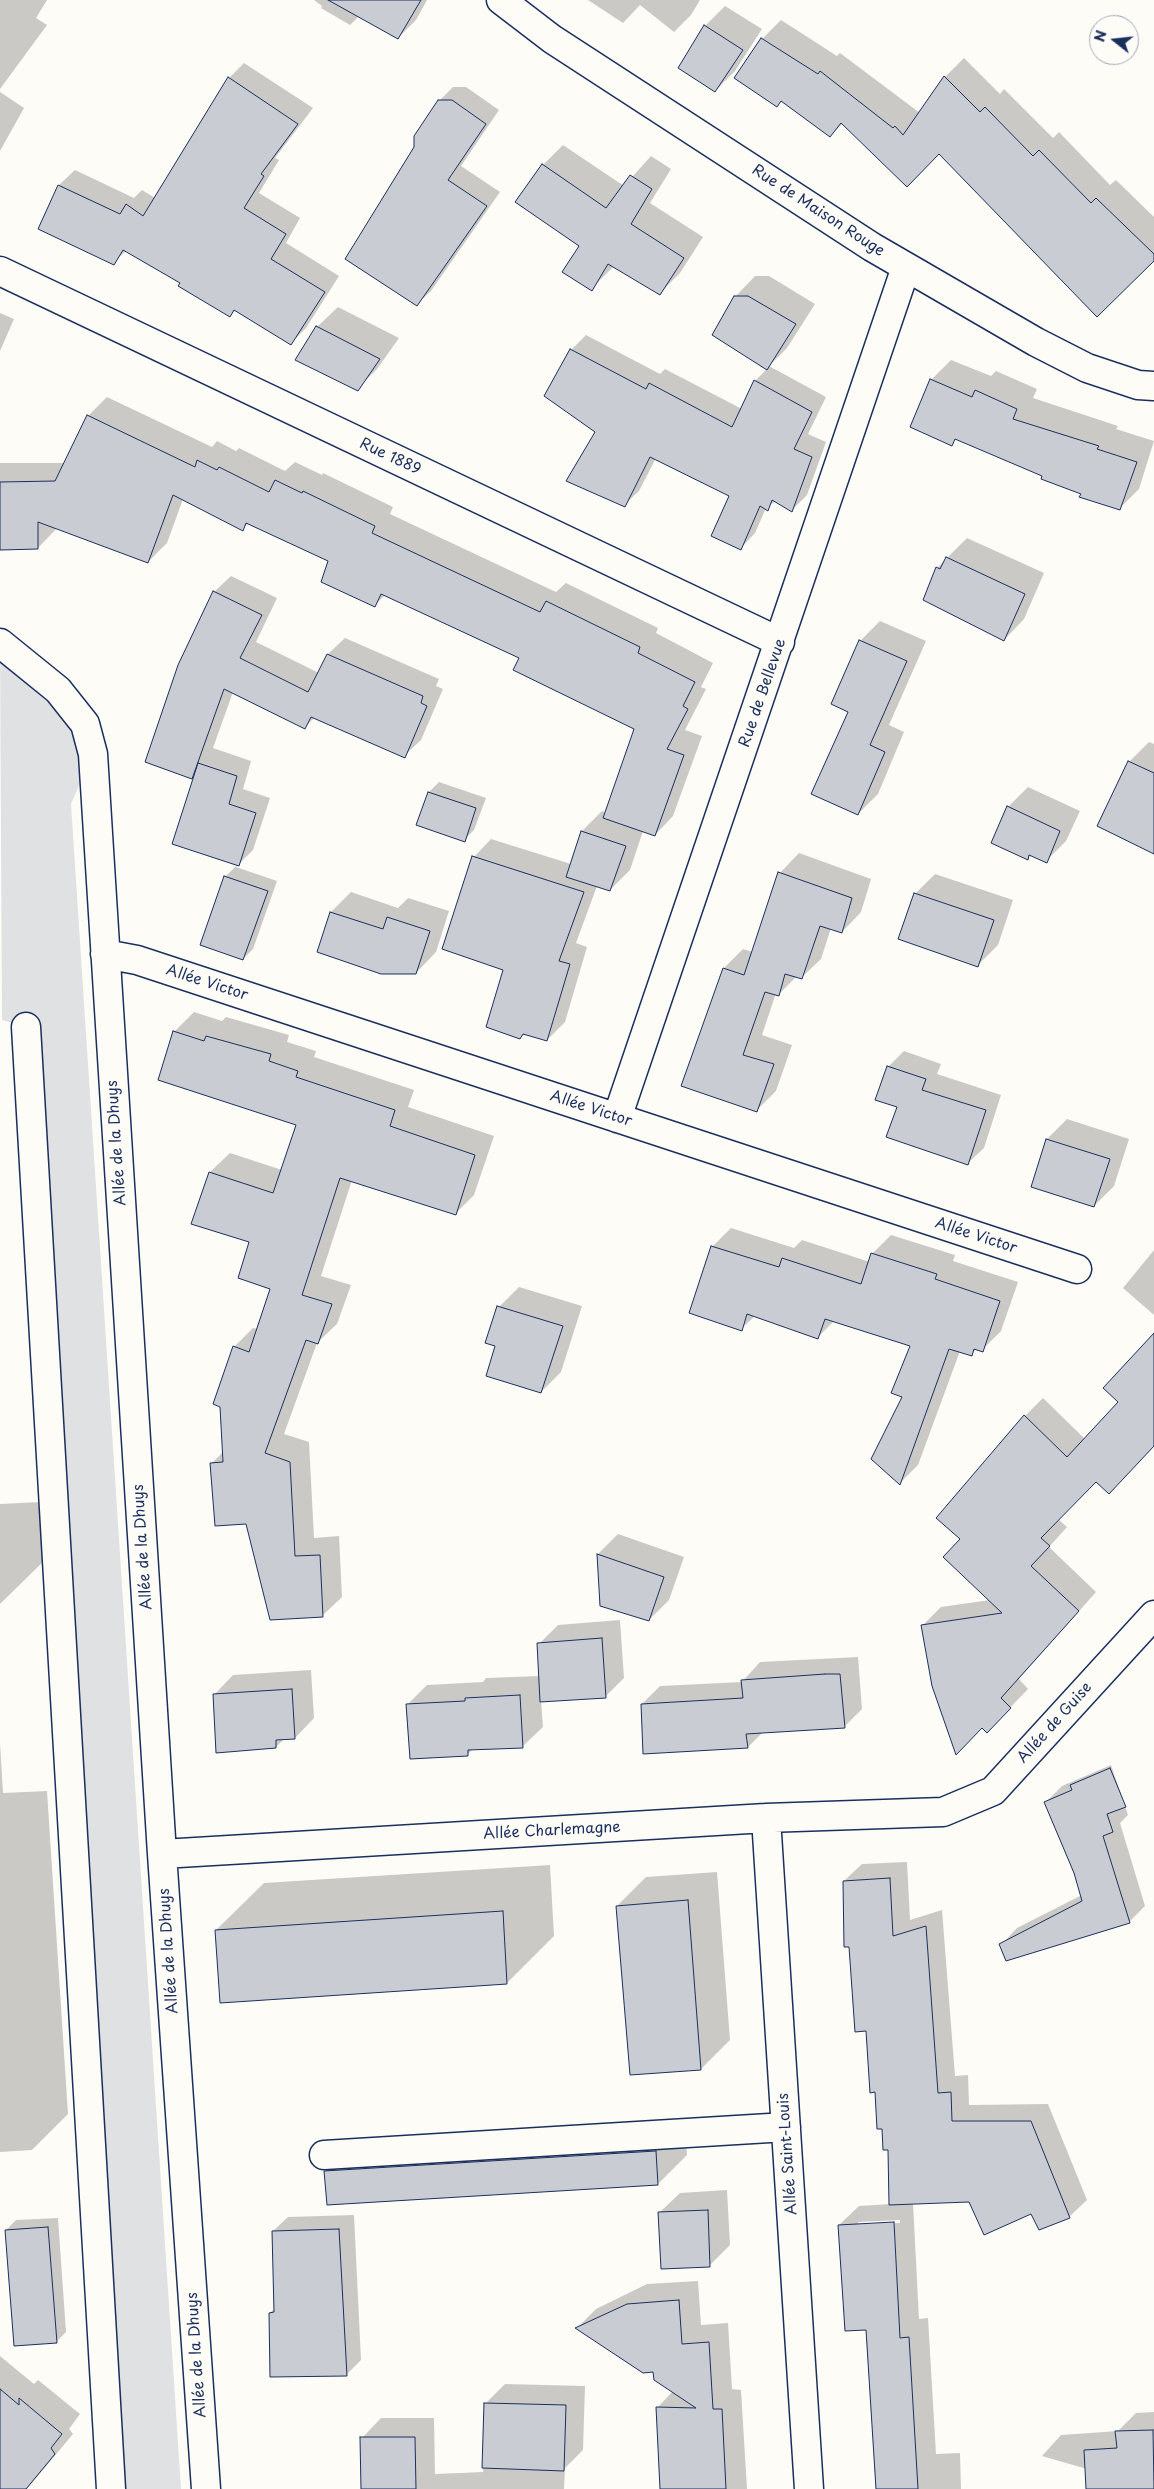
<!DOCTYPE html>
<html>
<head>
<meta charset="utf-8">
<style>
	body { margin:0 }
	#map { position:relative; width:1154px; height:2489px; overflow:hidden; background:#fdfcf7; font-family:"Playpen Sans",sans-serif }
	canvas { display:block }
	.north { position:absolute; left:1089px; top:15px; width:50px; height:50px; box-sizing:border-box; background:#fdfcf7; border:1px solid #a3aaba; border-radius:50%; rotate:286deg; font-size:14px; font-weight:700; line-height:20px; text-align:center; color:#1b2f5e }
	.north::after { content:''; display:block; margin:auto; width:18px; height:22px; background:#1b2f5e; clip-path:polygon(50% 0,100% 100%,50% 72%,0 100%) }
</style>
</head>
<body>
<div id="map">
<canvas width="1154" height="2489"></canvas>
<div class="north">N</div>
</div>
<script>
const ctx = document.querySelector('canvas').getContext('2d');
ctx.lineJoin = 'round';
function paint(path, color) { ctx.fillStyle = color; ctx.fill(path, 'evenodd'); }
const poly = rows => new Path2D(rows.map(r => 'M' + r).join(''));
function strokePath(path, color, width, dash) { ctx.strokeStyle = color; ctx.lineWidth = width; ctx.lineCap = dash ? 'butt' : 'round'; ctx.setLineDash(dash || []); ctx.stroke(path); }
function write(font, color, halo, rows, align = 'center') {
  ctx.font = font + ' "Playpen Sans",sans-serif'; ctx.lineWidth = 4; ctx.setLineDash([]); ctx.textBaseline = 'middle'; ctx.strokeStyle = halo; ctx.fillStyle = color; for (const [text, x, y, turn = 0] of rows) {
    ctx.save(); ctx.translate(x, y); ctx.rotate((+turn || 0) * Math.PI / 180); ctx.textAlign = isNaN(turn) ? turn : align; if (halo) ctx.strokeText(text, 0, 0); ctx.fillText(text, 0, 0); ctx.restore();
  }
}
paint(poly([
	[0,643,58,690,93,754,71,804,181,2489,111,2489,26,1027,2,1020]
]), '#e0e1e3');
paint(poly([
	[0,0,47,0,36,18,47,25,0,89],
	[314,0,427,0,416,20,398,38,359,16,350,25,321,8,322,6],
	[588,0,700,0,691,15,674,32,640,5,623,23],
	[725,6,762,29,735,71,715,91,680,68,705,26],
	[781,20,837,56,840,53,920,113,945,77,964,58,1000,94,1004,89,1053,138,1059,132,1110,185,1116,180,1154,217,1154,261,939,152,843,123,830,136,782,100,777,105,762,39],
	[244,63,313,108,275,158,279,160,259,193,300,218,286,243,339,276,306,328,291,343,236,309,230,316,181,282,127,250,113,263,40,228,59,185,75,170,134,198,142,190,155,198,229,78],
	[453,87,466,87,499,110,461,166,500,192,431,291,417,304,416,147,439,101],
	[0,92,24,108,0,151],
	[563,145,624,186,651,156,671,169,650,203,703,237,680,273,660,293,614,266,591,289,581,246,543,165],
	[755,276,769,276,815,304,787,348,769,366,826,397,808,434,826,442,807,495,792,510,776,501,766,508,755,533,741,548,731,495,656,458,639,491,624,505,597,431,546,395,571,350,586,335,660,374,665,369,742,409,755,381,767,369,735,297],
	[338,307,399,338,377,369,357,389,317,327],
	[0,313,14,319,0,351],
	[951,360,991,376,996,371,1037,389,1033,398,1118,426,1116,429,1154,441,1139,489,1119,509,957,438,951,444,931,380],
	[107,397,212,447,217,441,236,451,239,448,285,471,295,462,322,475,323,473,393,507,390,514,556,592,566,583,658,628,656,633,713,663,701,687,706,689,685,730,702,736,673,816,655,835,643,831,630,870,610,890,597,886,576,943,587,947,565,1022,547,1040,525,1033,520,1037,474,857,491,839,571,864,582,831,602,811,606,813,636,728,520,657,385,595,375,605,330,561,249,523,242,529,183,499,167,543,148,562,57,528,38,548,0,549,0,463,65,463,88,416],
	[967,538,1044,573,1024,619,1004,640,937,568],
	[231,576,277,598,256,642,319,673,328,654,345,638,439,679,436,686,443,689,421,740,404,756,315,717,305,727,233,692,213,748,251,761,243,789,270,798,253,850,236,867,277,881,253,949,243,959,225,877,237,865,196,773,192,777,214,592],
	[880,621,926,641,889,725,904,732,878,794,858,814,849,711,860,641],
	[1149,742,1154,744,1154,852,1129,762],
	[439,782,486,798,474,830,464,840,429,792],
	[1028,787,1080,811,1066,841,1046,861,1031,854,1028,858,1008,807],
	[799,853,871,879,861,912,842,932,831,928,821,959,801,978,797,976,779,994,776,993,762,1035,792,1045,776,1091,757,1110,683,1085,724,968,743,949,753,952,780,873],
	[935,874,1013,900,998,945,978,965,915,894],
	[351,892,398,908,408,898,449,911,436,952,416,973,331,912],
	[194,1012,222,1021,226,1017,289,1035,287,1042,316,1051,314,1057,414,1090,408,1107,494,1136,474,1195,455,1214,352,1180,321,1276,351,1285,337,1324,317,1343,284,1434,309,1442,314,1538,339,1536,342,1597,322,1616,247,1522,212,1463,224,1451,234,1347,253,1328,258,1329,272,1288,250,1241,193,1223,210,1172,230,1153,282,1170,298,1124,174,1032],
	[904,1051,941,1064,937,1074,1001,1095,984,1148,968,1163,898,1106,888,1067],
	[1067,1119,1129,1139,1114,1186,1094,1206,1047,1139],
	[731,1228,794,1248,802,1240,870,1262,872,1254,891,1235,955,1255,953,1261,1018,1282,1001,1331,982,1350,977,1349,971,1354,960,1351,918,1465,900,1483,903,1396,911,1345,834,1321,818,1337,755,1316,741,1329,712,1247],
	[1154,1250,1154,1315,1123,1288],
	[519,1287,582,1306,561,1372,541,1392,497,1345,499,1307],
	[1154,1335,1154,1446,1109,1493,1096,1480,1058,1519,1067,1527,1049,1547,1096,1592,1019,1679,1028,1689,1005,1713,922,1626,941,1607,990,1600,962,1539,1025,1416,1043,1398,1085,1439,1120,1402],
	[42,1502,47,1558,0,1604,0,1504],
	[618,1534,684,1557,669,1600,649,1620,601,1605,598,1554],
	[620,1620,624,1678,605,1697,541,1701,543,1727,523,1746,474,1748,468,1754,407,1705,427,1685,483,1682,486,1678,540,1676,539,1644,558,1625],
	[858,1657,862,1709,844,1727,763,1732,748,1747,642,1704,660,1686,742,1682,760,1662],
	[311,1670,314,1718,295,1738,285,1738,276,1747,214,1695,233,1675],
	[0,1743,3,1793,47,1791,68,2114,32,2150,0,2152],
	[1111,1765,1128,1815,1120,1823,1145,1906,1129,1922,1001,1945,1017,1928,1082,1895,1046,1802,1062,1786],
	[907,1862,910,1920,942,1910,955,2076,968,2075,969,2105,1048,2104,1087,2200,1069,2217,1032,2213,970,2200,913,2203,919,2319,928,2318,936,2454,960,2453,961,2489,876,2489,867,2329,839,2225,859,2206,890,2204,889,2148,876,2091,844,1881,862,1864],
	[900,2220,900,2223,858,2225,858,2222],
	[550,1865,554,1936,507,1983,216,1930,264,1883],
	[717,1872,730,2040,701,2069,617,1906,646,1877],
	[685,2122,687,2155,658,2184,326,2171,355,2142],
	[727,2190,730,2245,710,2265,659,2213,680,2193],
	[354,2215,361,2360,346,2375,270,2313,275,2308,273,2231,288,2217],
	[58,2218,66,2332,56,2342,6,2230,16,2220],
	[698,2281,701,2325,728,2323,732,2389,741,2390,747,2489,662,2489,657,2408,673,2391,655,2371,577,2328,596,2309,647,2284],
	[0,2356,34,2384,38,2380,80,2414,69,2429,73,2434,27,2489,0,2489],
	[505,2384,585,2386,583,2450,565,2468,564,2489,362,2489,362,2438,381,2418,434,2418,435,2474,483,2472,485,2404],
	[1154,2412,1154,2489,1144,2486,1145,2489,1088,2489,1087,2469,1042,2456,1061,2435,1118,2431,1136,2413]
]), '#0003');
const building = poly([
	[328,0,421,0,398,39,328,0],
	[704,25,743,50,715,92,678,68,704,25],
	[761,38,818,74,820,71,893,128,895,126,903,135,944,76,980,112,985,107,1033,156,1039,150,1091,203,1096,198,1154,254,1154,261,1097,317,939,154,907,187,841,123,830,137,781,101,777,107,734,78,761,38],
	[228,77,298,124,261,174,264,176,244,208,286,234,271,259,325,292,291,345,234,310,230,317,178,286,180,283,123,250,114,265,38,229,58,185,120,214,126,204,143,216,228,77],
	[438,100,452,100,486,124,448,180,487,206,417,306,345,259,414,147,414,136,438,100],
	[542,164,606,208,630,175,652,189,631,224,684,258,660,295,608,264,592,291,562,272,579,246,515,202,542,164],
	[734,296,748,296,796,324,767,370,712,335,734,296],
	[316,326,380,359,358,391,295,360,316,326],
	[570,349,646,389,649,383,732,427,754,380,812,412,794,449,812,457,792,512,772,500,768,511,760,506,741,550,711,536,729,496,650,457,625,507,566,481,595,432,544,396,570,349],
	[930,379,972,397,975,390,1017,409,1013,419,1099,446,1097,449,1137,462,1120,510,1079,497,1081,494,1041,479,1042,476,955,439,952,446,910,427,930,379],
	[87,415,195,467,197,460,217,470,219,467,269,492,275,480,302,493,303,491,375,526,372,533,540,612,546,601,640,647,638,653,695,682,683,706,688,709,667,749,684,755,655,836,603,818,634,729,513,670,519,658,381,594,375,607,321,582,328,561,246,523,243,531,173,495,148,563,38,522,38,549,0,550,0,482,55,481,87,415],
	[946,557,1025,594,1004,641,923,600,936,567,940,569,946,557],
	[213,591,262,615,240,658,308,692,327,654,423,696,421,703,427,706,405,758,311,717,305,729,224,689,192,779,145,762,178,665,213,591],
	[859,640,907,661,870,745,885,752,858,815,811,794,848,712,831,704,859,640],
	[1128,761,1154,773,1154,854,1097,826,1128,761],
	[198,763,237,776,229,804,256,813,239,866,172,844,198,763],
	[428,792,476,808,465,842,416,825,428,792],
	[1007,806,1060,831,1047,863,1029,855,1028,860,991,843,1007,806],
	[581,831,626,846,610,891,566,877,581,831],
	[472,856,584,892,559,961,570,964,547,1041,523,1034,520,1039,486,1027,503,970,442,949,472,856],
	[778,872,852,898,842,933,820,926,802,979,785,974,779,996,765,992,743,1055,774,1064,757,1112,681,1086,723,968,744,975,778,872],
	[224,876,268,891,243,960,200,945,224,876],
	[914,893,994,920,978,967,898,939,914,893],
	[330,912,383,929,387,917,430,931,416,974,381,974,317,952,330,912],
	[173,1031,204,1041,206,1036,271,1054,269,1061,298,1071,296,1077,395,1110,390,1126,475,1155,456,1215,340,1178,302,1295,332,1304,318,1344,306,1340,265,1453,290,1462,295,1556,320,1555,323,1617,270,1620,246,1524,215,1526,210,1463,223,1462,220,1407,213,1404,233,1346,249,1352,270,1289,238,1278,249,1242,191,1224,209,1172,273,1193,296,1125,158,1080,173,1031],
	[887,1066,926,1079,922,1090,986,1110,968,1165,886,1137,897,1107,875,1100,887,1066],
	[1046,1139,1110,1159,1094,1207,1031,1187,1046,1139],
	[711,1246,779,1267,782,1258,861,1284,871,1253,937,1274,935,1279,1000,1301,983,1352,974,1349,972,1356,949,1349,900,1485,871,1459,902,1397,891,1393,910,1346,825,1319,818,1339,747,1314,742,1331,689,1313,711,1246],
	[497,1306,563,1326,541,1393,486,1376,495,1346,485,1343,497,1306],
	[1154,1333,1154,1446,1109,1494,1096,1482,1041,1538,1050,1546,1031,1566,1079,1611,1001,1698,1011,1708,987,1733,982,1728,956,1755,932,1686,921,1625,1002,1613,943,1557,960,1539,936,1518,1024,1415,1067,1457,1118,1402,1103,1388,1154,1333],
	[597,1554,664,1577,649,1621,600,1606,597,1554],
	[602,1638,606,1698,540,1702,537,1643,602,1638],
	[825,1674,840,1674,845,1728,746,1734,748,1748,643,1754,641,1704,743,1698,741,1680,825,1674],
	[292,1689,295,1739,276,1740,276,1748,216,1753,213,1694,292,1689],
	[520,1695,523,1748,468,1750,468,1756,410,1759,406,1704,465,1701,465,1698,520,1695],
	[1110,1768,1126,1807,1107,1814,1113,1832,1103,1836,1130,1923,1006,1961,999,1944,1082,1901,1074,1873,1044,1802,1072,1790,1070,1785,1110,1768],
	[890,1878,893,1936,926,1926,938,2093,951,2092,952,2121,1031,2121,1070,2218,1039,2230,1031,2214,984,2235,969,2202,889,2205,888,2150,883,2150,882,2129,877,2129,875,2092,870,2093,866,2031,855,2032,849,1947,844,1947,843,1881,890,1878],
	[688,1900,701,2070,630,2075,616,1906,688,1900],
	[503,1911,507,1984,220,2003,215,1930,503,1911],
	[656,2151,658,2185,327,2205,324,2171,656,2151],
	[708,2210,710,2267,661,2269,658,2212,708,2210],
	[894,2222,900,2338,909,2337,918,2489,876,2489,866,2330,845,2331,838,2225,894,2222],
	[48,2227,57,2343,14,2346,5,2230,48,2227],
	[339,2229,347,2376,270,2377,269,2313,274,2312,272,2231,339,2229],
	[679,2300,682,2344,709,2342,713,2409,722,2409,726,2489,660,2489,656,2407,696,2408,654,2380,653,2372,643,2373,575,2328,627,2304,679,2300],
	[0,2389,19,2405,19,2398,62,2434,51,2448,55,2454,26,2489,0,2489,0,2389],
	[484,2403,566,2405,564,2471,482,2468,484,2403],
	[1153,2430,1154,2489,1086,2489,1084,2450,1117,2448,1115,2431,1153,2430],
	[360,2437,415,2437,416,2489,361,2489,360,2437]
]);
paint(building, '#c9ccd3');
strokePath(building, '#1b2f5e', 1);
const minor = poly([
	[501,0,552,39,872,247,1036,342,1087,368,1138,385,1154,386],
	[0,271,780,642],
	[0,643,58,690,85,724,93,754,162,1854,206,2489],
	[105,954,137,960,1077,1269],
	[26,1027,111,2489],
	[617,1118,906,267],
	[766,1818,809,2489],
	[162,1854,766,1818,943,1812,993,1791,1154,1615],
	[324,2155,786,2127]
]);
strokePath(minor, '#1b2f5e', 31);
strokePath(minor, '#fdfcf7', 28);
write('15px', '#1b2f5e', '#fdfcf7', [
	["Rue de Maison Rouge",818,211,33],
	["Rue 1889",390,457,25],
	["Rue de Bellevue",763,693,-71],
	["Allée Victor",207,983,18],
	["Allée Victor",591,1109,18],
	["Allée de la Dhuys",117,1143,-94],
	["Allée Victor",976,1236,18],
	["Allée de la Dhuys",143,1547,-94],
	["Allée de Guise",1055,1723,-48],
	["Allée Charlemagne",552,1831,-3],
	["Allée de la Dhuys",169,1951,-94],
	["Allée Saint-Louis",788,2154,-94],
	["Allée de la Dhuys",197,2355,-94]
]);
</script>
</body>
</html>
